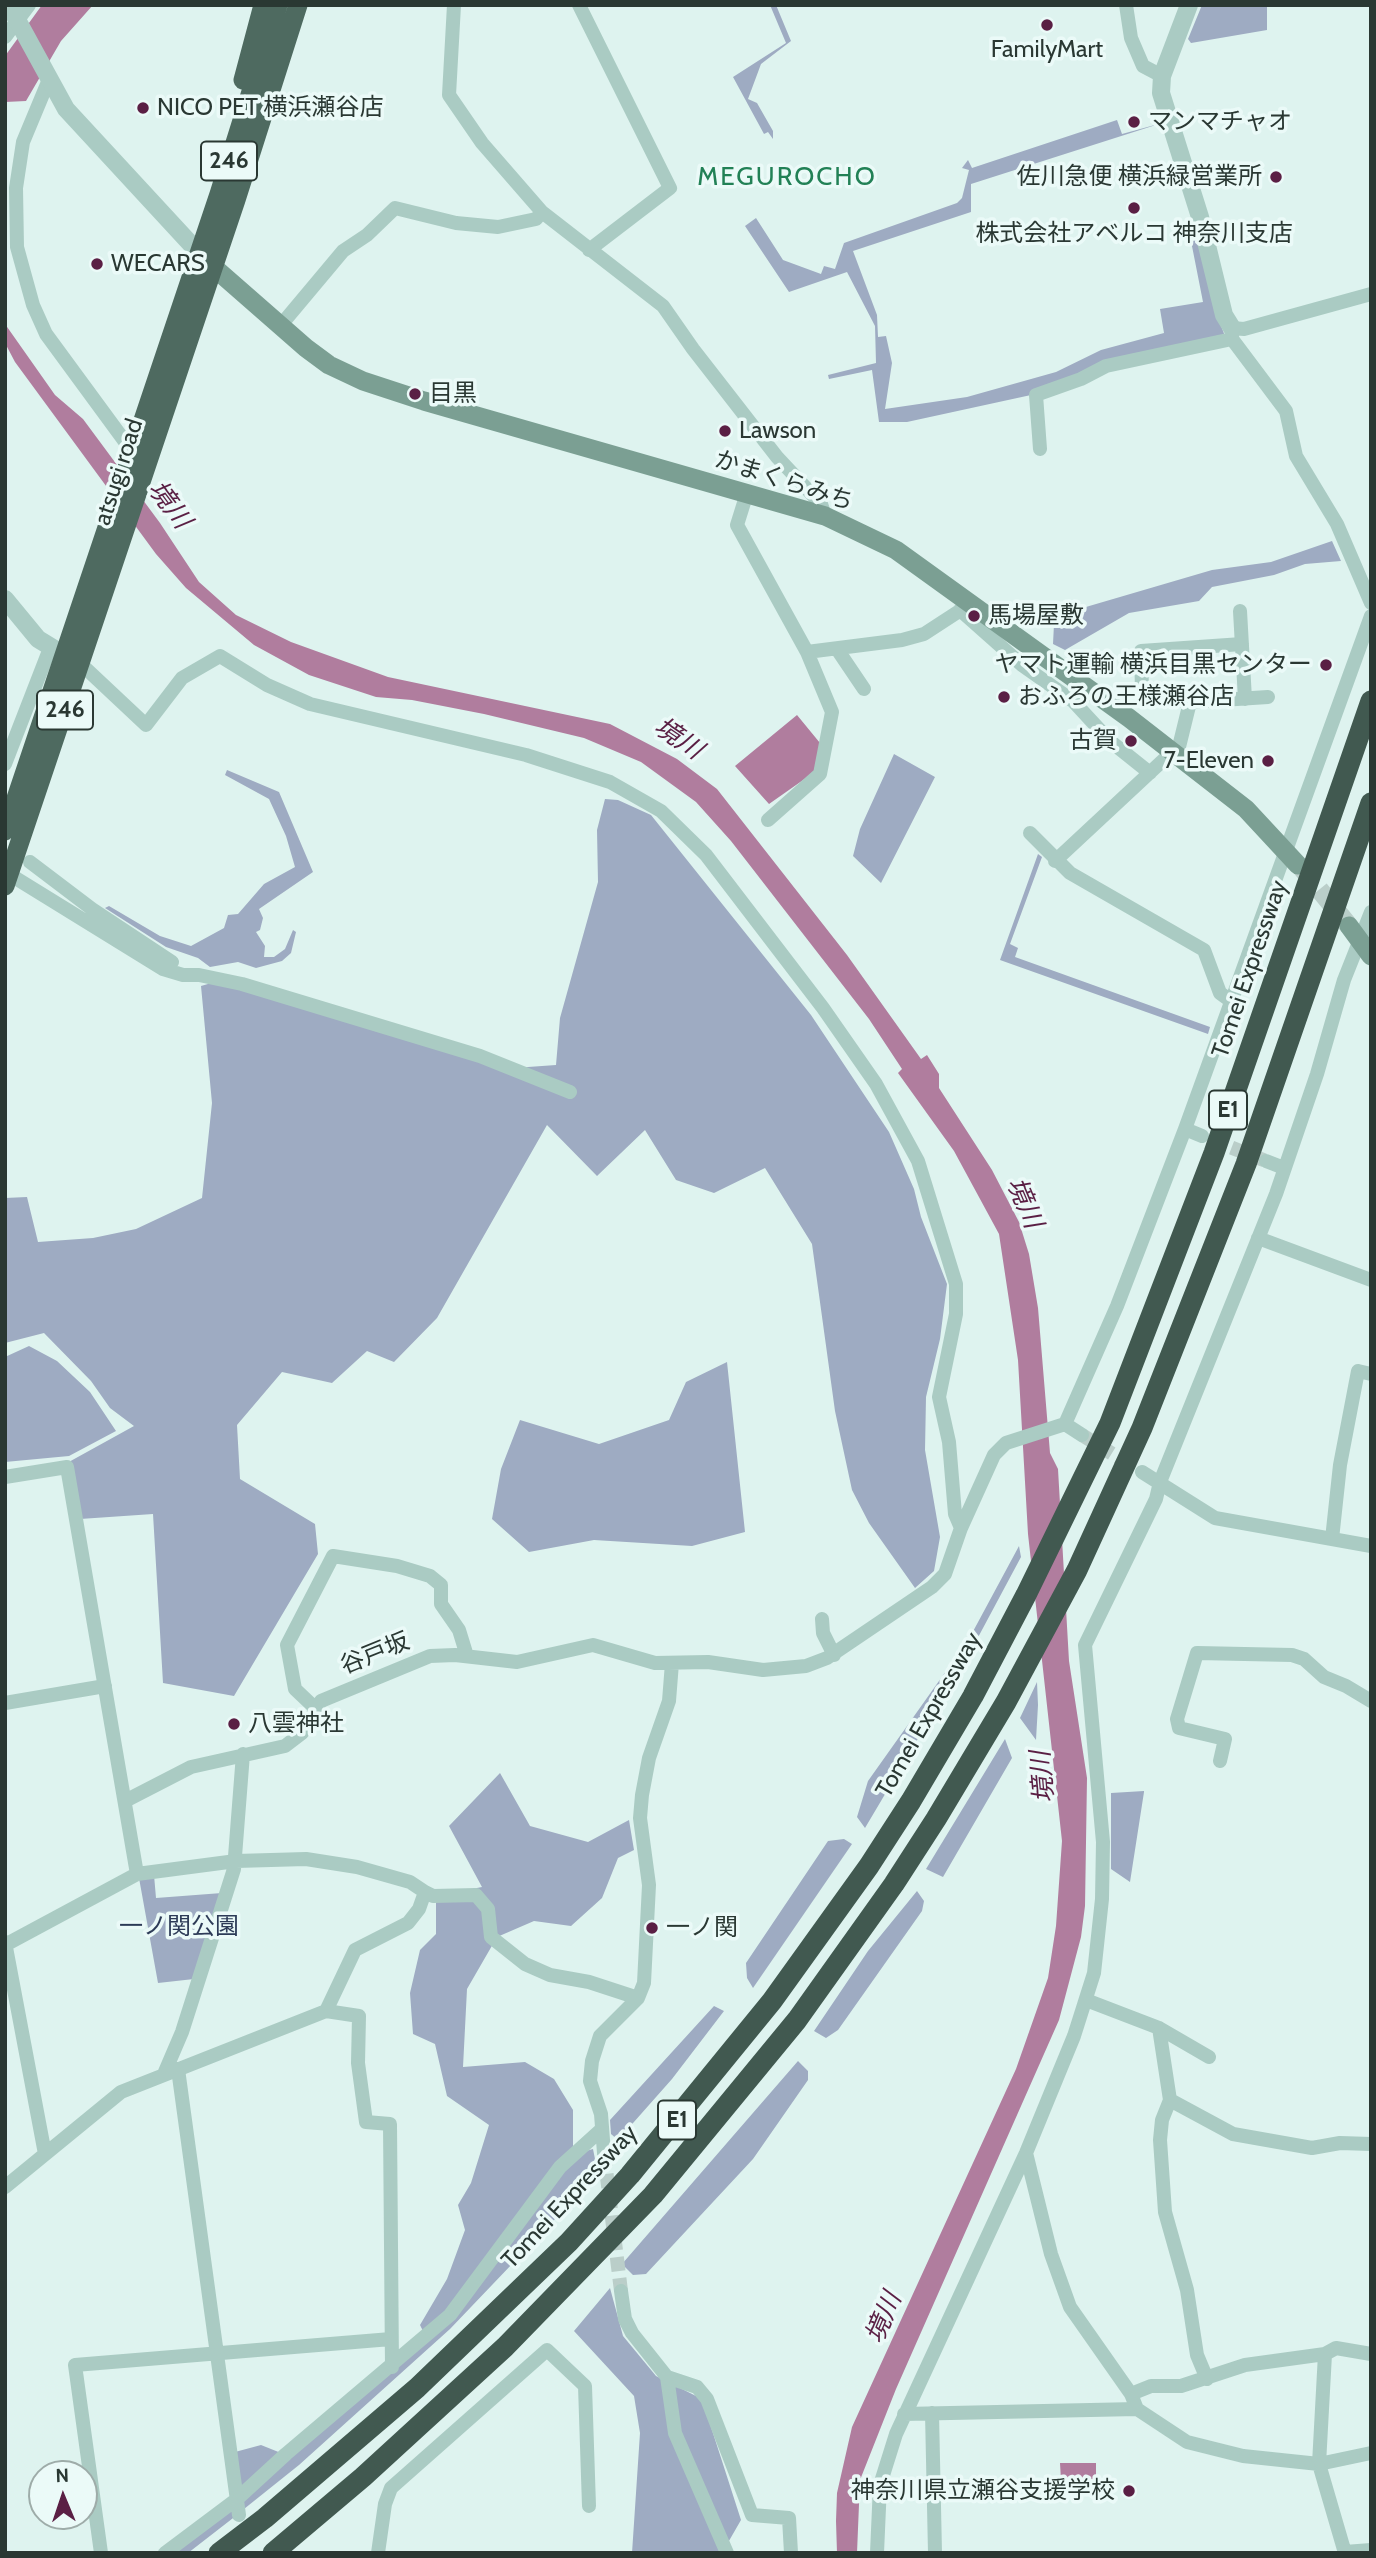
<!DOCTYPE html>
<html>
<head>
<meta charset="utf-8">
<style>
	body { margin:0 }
	#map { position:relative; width:1376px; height:2558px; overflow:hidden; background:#def3ef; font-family:Cabin,sans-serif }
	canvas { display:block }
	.frame { position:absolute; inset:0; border:7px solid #2a3833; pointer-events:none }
	.north { position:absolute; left:28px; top:2460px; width:70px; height:70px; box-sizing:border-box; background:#ebfaf8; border:2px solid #9eaca9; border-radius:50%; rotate:358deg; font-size:19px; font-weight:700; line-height:28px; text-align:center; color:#2a3833 }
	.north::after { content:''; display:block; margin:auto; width:24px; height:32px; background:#5a1f44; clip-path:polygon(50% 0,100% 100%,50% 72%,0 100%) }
</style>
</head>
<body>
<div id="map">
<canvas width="1376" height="2558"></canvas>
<div class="frame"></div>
<div class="north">N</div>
</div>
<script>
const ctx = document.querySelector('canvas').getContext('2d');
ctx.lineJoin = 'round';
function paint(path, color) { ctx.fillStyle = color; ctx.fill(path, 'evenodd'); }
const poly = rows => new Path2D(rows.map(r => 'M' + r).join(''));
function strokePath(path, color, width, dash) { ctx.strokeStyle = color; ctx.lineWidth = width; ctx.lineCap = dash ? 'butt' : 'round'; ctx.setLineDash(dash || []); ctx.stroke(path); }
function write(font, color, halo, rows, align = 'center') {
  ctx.font = font + ' Cabin,"Noto Sans JP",sans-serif'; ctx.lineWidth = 7; ctx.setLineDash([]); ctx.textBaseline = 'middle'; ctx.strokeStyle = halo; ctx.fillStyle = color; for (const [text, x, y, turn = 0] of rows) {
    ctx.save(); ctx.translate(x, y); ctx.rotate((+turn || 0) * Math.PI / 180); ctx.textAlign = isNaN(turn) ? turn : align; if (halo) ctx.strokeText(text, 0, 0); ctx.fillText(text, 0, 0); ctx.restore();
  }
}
paint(poly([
	[770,5,776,5,791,41,761,64,748,99,757,103,773,131,773,139,768,132,764,134,733,77,786,43],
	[1202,5,1267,5,1267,30,1191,43,1188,39],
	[1117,120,1122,134,1162,123,971,184,971,212,853,251,877,315,878,337,886,336,892,363,885,409,967,397,1056,372,1101,350,1164,333,1160,309,1203,302,1191,241,1201,239,1216,313,1225,336,1031,395,907,422,879,422,872,370,829,379,828,375,876,363,875,326,847,272,789,292,745,226,756,218,783,260,821,274,824,266,835,269,844,243,957,203,962,198,969,170,962,168,968,160,972,168],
	[1332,541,1341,561,1305,564,1274,575,1212,587,1199,601,1129,613,1065,650,1053,644,1054,624,1062,614,1212,570,1271,562],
	[894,754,935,777,881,883,853,856,860,829],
	[227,770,279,792,313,872,259,909,263,918,260,930,256,932,265,946,264,957,274,957,285,949,293,930,296,932,291,953,282,961,256,968,238,962,210,967,198,958,166,947,105,908,109,906,160,936,191,946,224,928,228,915,238,914,264,884,295,867,286,836,269,799,225,775],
	[605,799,618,800,651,815,811,1015,889,1132,914,1189,921,1217,947,1284,940,1339,926,1397,925,1450,940,1537,934,1571,915,1588,869,1523,852,1490,835,1411,812,1244,765,1168,714,1193,676,1180,645,1130,597,1176,547,1125,437,1318,394,1362,367,1351,332,1383,282,1372,237,1425,240,1479,315,1524,318,1554,234,1696,163,1683,153,1514,80,1519,67,1463,134,1426,110,1408,91,1381,44,1333,5,1343,5,1198,27,1197,38,1242,93,1238,136,1229,202,1198,212,1103,201,986,225,979,514,1068,556,1065,560,1018,598,882,597,830],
	[1038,854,1042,857,1010,944,1018,948,1015,957,1210,1027,1208,1034,1000,960],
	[29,1346,57,1361,90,1392,116,1431,69,1456,5,1462,5,1357],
	[727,1362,745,1532,692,1546,594,1540,529,1552,492,1519,501,1469,520,1420,599,1444,669,1420,686,1382],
	[1019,1546,1021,1557,975,1643,970,1637],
	[956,1657,961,1666,865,1828,857,1817,868,1781],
	[1037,1682,1038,1705,1036,1740,1020,1718],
	[1005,1739,1012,1758,943,1877,926,1869],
	[500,1773,530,1826,588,1842,629,1820,634,1850,618,1858,602,1898,571,1926,534,1921,497,1937,467,1989,463,2067,525,2062,554,2079,573,2110,573,2150,579,2153,593,2149,598,2174,450,2329,299,2465,244,2509,243,2495,450,2315,423,2331,420,2325,447,2279,465,2230,458,2205,471,2183,489,2125,447,2096,435,2044,413,2034,410,1993,420,1950,436,1934,436,1896,482,1887,449,1826],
	[1144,1791,1144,1792,1130,1882,1111,1869,1111,1793],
	[844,1839,852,1844,753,1988,747,1978,746,1963,828,1841],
	[154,1875,156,1898,222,1893,194,1979,158,1983,139,1878],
	[917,1891,924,1901,922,1911,838,2030,826,2038,814,2031,868,1951],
	[714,2006,724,2011,672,2079,618,2140,611,2134,610,2120],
	[798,2061,808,2071,808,2080,753,2159,646,2274,633,2275,622,2264],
	[610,2288,623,2336,656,2376,702,2399,741,2520,722,2553,632,2553,640,2433,634,2396,574,2331],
	[261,2445,281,2453,237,2499,235,2452],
	[234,2505,237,2515,188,2553,167,2553]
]), '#9eabc2');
paint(poly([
	[42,5,93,5,61,41,26,101,5,102,5,56],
	[5,324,55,395,83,419,160,523,199,582,236,615,291,642,388,677,610,724,677,759,717,789,847,955,921,1059,927,1055,939,1074,939,1088,992,1170,1019,1222,1029,1254,1038,1308,1050,1453,1058,1469,1069,1661,1087,1778,1085,1906,1081,1937,1059,2020,896,2389,860,2480,857,2553,837,2553,836,2521,837,2493,852,2427,1016,2069,1048,1978,1056,1926,1062,1841,1028,1534,1018,1360,999,1234,954,1151,898,1073,902,1069,869,1019,731,841,696,802,641,762,584,738,484,714,412,700,376,697,309,675,254,645,186,588,156,554,15,362,5,343],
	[797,715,820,743,816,771,769,804,735,766],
	[1096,2463,1096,2479,1061,2480,1060,2463]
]), '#b07d9e');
strokePath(poly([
	[1212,1140,1266,1161],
	[1082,1435,1132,1466],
	[604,2153,621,2291]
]), '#bacec9', 14, [14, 7]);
strokePath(poly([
	[1301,867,1349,926]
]), '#bacec9', 19, [19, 10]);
strokePath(poly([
	[454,5,449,95,482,143,542,212,663,306,693,349,777,457,821,504,825,516],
	[579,5,670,188,589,250],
	[1126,5,1131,38,1143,66,1162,76],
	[5,37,29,5],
	[48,82,23,142,16,188,17,247,33,305,46,334,126,443],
	[1371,294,1244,329,1232,328,1232,339,1286,411,1296,456,1337,524,1371,603],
	[281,325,343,251,367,235,395,208,456,223,498,227,536,219,542,212],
	[1040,449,1036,395,1081,379,1106,366,1232,339],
	[747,493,737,525,807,652,832,712,820,774,768,820],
	[960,610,1022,665,1073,701,1110,741,1150,773],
	[1240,611,1245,699],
	[1242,644,1141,651,1142,690,1154,698,1190,702,1268,697],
	[837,649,864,689],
	[807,652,902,640,924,634,967,606],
	[81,664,146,725,182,678,220,656,267,685,310,704,526,755,610,782,661,811,706,855,823,1008,876,1084,918,1161,956,1284,956,1314,939,1397,949,1442,955,1514,961,1528],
	[1177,755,1190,702],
	[5,764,50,648],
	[1030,833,1070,873,1204,950,1220,993,1231,1001],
	[1055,861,1172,752],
	[30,862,92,909,172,962],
	[9,874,163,969,183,975,199,975,242,984,480,1056,570,1092],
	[1185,1129,1202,1136],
	[1266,1161,1284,1168],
	[1258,1238,1371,1280],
	[1065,1424,1117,1306,1185,1129,1371,616],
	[1065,1424,1082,1435],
	[1142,1472,1215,1518,1371,1546],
	[5,1477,67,1467,137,1874],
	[1332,1539,1340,1465,1358,1371,1371,1374],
	[822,1619,823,1633,834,1655],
	[5,1703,105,1686],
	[315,1708,295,1689,287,1645,333,1556,397,1566,430,1576,441,1585,441,1604,459,1630,467,1656],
	[1220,1761,1225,1739,1179,1728,1177,1719,1197,1653,1292,1655,1304,1659,1324,1677,1346,1686,1371,1701],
	[125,1801,191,1767,285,1746,302,1733,321,1701,430,1656,455,1655,517,1662,593,1645,655,1663,708,1662,763,1670,806,1666,827,1658,932,1587,945,1574,961,1528,994,1455,1006,1443,1065,1424],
	[425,1892,433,1896,476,1895,488,1909,491,1937,525,1964,550,1975,589,1982,638,1998],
	[5,1942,45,2154],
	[5,1945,137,1874,236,1861,306,1859,357,1867,410,1882,425,1892,419,1909,408,1923,355,1950,326,2011],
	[1086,2000,1159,2028,1209,2057],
	[1159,2028,1170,2100,1162,2120,1160,2140,1165,2212,1187,2290,1197,2355,1207,2379],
	[178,2069,239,2515],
	[164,2074,182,2032,234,1869,243,1754],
	[1170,2100,1233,2134,1312,2148,1340,2143,1371,2144],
	[604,2153,601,2114,590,2081,592,2061,600,2036,638,1998,644,1983,649,1885,640,1818,642,1795,649,1758,669,1701,672,1663],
	[1026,2153,1051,2254,1070,2307,1131,2394,1137,2409,1187,2442,1243,2456,1319,2464,1371,2453],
	[5,2187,121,2092,326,2011,359,2016,358,2063,366,2122,390,2124,392,2367],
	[621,2291,625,2319,632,2333,667,2377,675,2433,727,2553],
	[1325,2354,1319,2464,1345,2553],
	[667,2377,697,2387,707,2399,752,2515,789,2518,791,2553],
	[1131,2394,1151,2386,1181,2386,1245,2365,1325,2354,1336,2348,1371,2354],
	[932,2413,935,2553],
	[904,2414,1137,2409],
	[1345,2552,1371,2550],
	[101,2553,75,2365,391,2339],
	[165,2553,237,2499,286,2454,450,2315,560,2167,602,2129],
	[378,2553,385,2504,391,2488,547,2350,585,2386,589,2506],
	[877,2553,880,2485,896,2434,1026,2153,1074,2036,1094,1973,1102,1899,1103,1842,1085,1645,1156,1499,1160,1482,1276,1194,1317,1074,1344,980,1371,912]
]), '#aacbc3', 14);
strokePath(poly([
	[9,5,66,109,199,253],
	[1189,5,1162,76,1161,93,1200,217,1224,315,1232,328],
	[5,599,38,639,74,661]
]), '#aacbc3', 18);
strokePath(poly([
	[202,257,306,348,329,365,363,381,424,401,825,516,896,550,1129,718,1246,809,1298,865],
	[1349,926,1371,956]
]), '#7b9f93', 19);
strokePath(poly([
	[243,80,263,5],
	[5,831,219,194,278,5],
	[5,886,236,200,298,5]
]), '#4e6a60', 19);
strokePath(poly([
	[219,2553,265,2518,417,2388,569,2242,630,2175,772,2001,869,1866,911,1801,973,1696,1026,1595,1110,1423,1214,1153,1371,701],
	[273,2553,363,2477,505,2347,653,2195,797,2020,894,1884,936,1819,1006,1702,1077,1570,1142,1428,1246,1164,1371,803]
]), '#415950', 21);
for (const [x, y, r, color] of [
	[1047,25,7,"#5a1f44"],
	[143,108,7,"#5a1f44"],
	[1134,122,7,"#5a1f44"],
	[1276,177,7,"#5a1f44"],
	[1134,208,7,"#5a1f44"],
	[97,264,7,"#5a1f44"],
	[415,394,7,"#5a1f44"],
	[725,431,7,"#5a1f44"],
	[974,616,7,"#5a1f44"],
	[1326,665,7,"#5a1f44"],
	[1004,697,7,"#5a1f44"],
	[1131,741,7,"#5a1f44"],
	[1268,761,7,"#5a1f44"],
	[234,1724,7,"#5a1f44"],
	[652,1928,7,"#5a1f44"],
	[1129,2491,7,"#5a1f44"]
]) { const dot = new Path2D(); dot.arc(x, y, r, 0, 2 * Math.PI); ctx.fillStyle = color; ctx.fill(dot); strokePath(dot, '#ebfaf8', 2.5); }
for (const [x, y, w] of [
	[229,161,56],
	[65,710,56],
	[1228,1110,38],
	[677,2120,38]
]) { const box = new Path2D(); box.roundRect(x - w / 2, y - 19.5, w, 39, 5); ctx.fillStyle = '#ebfaf8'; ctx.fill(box); strokePath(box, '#2a3833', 2); }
write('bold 23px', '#2a3833', null, [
	["246",229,161],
	["246",65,710],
	["E1",1228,1110],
	["E1",677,2120]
]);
write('24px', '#2a3833', '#ebfaf8', [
	["FamilyMart",1047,50,"center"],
	["NICO PET 横浜瀬谷店",157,108],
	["マンマチャオ",1148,122],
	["佐川急便 横浜緑営業所",1262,177,"right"],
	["株式会社アベルコ 神奈川支店",1134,234,"center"],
	["WECARS",111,264],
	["目黒",429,394],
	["Lawson",739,431],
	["馬場屋敷",988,616],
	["ヤマト運輸 横浜目黒センター",1312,665,"right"],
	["おふろの王様瀬谷店",1018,697],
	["古賀",1117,741,"right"],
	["7-Eleven",1254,761,"right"],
	["八雲神社",248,1724],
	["一ノ関",666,1928],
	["神奈川県立瀬谷支援学校",1115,2491,"right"]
], 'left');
write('24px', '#2a3833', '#ebfaf8', [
	["atsugi road",119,472,-72],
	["かまくらみち",784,481,18],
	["Tomei Expressway",1250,969,-71],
	["谷戸坂",375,1654,-22],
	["Tomei Expressway",929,1715,-60],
	["Tomei Expressway",570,2197,-47]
]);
write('24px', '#2d3b57', '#ebfaf8', [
	["一ノ関公園",179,1927]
]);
ctx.letterSpacing = '2px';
write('26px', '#228156', '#ebfaf8', [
	["MEGUROCHO",787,177]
]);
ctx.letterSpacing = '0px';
write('italic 26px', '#5a1f44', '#ebfaf8', [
	["境川",169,505,53],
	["境川",678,739,34],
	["境川",1024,1203,67],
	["境川",1043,1777,-95],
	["境川",884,2318,-67]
]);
</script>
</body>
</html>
